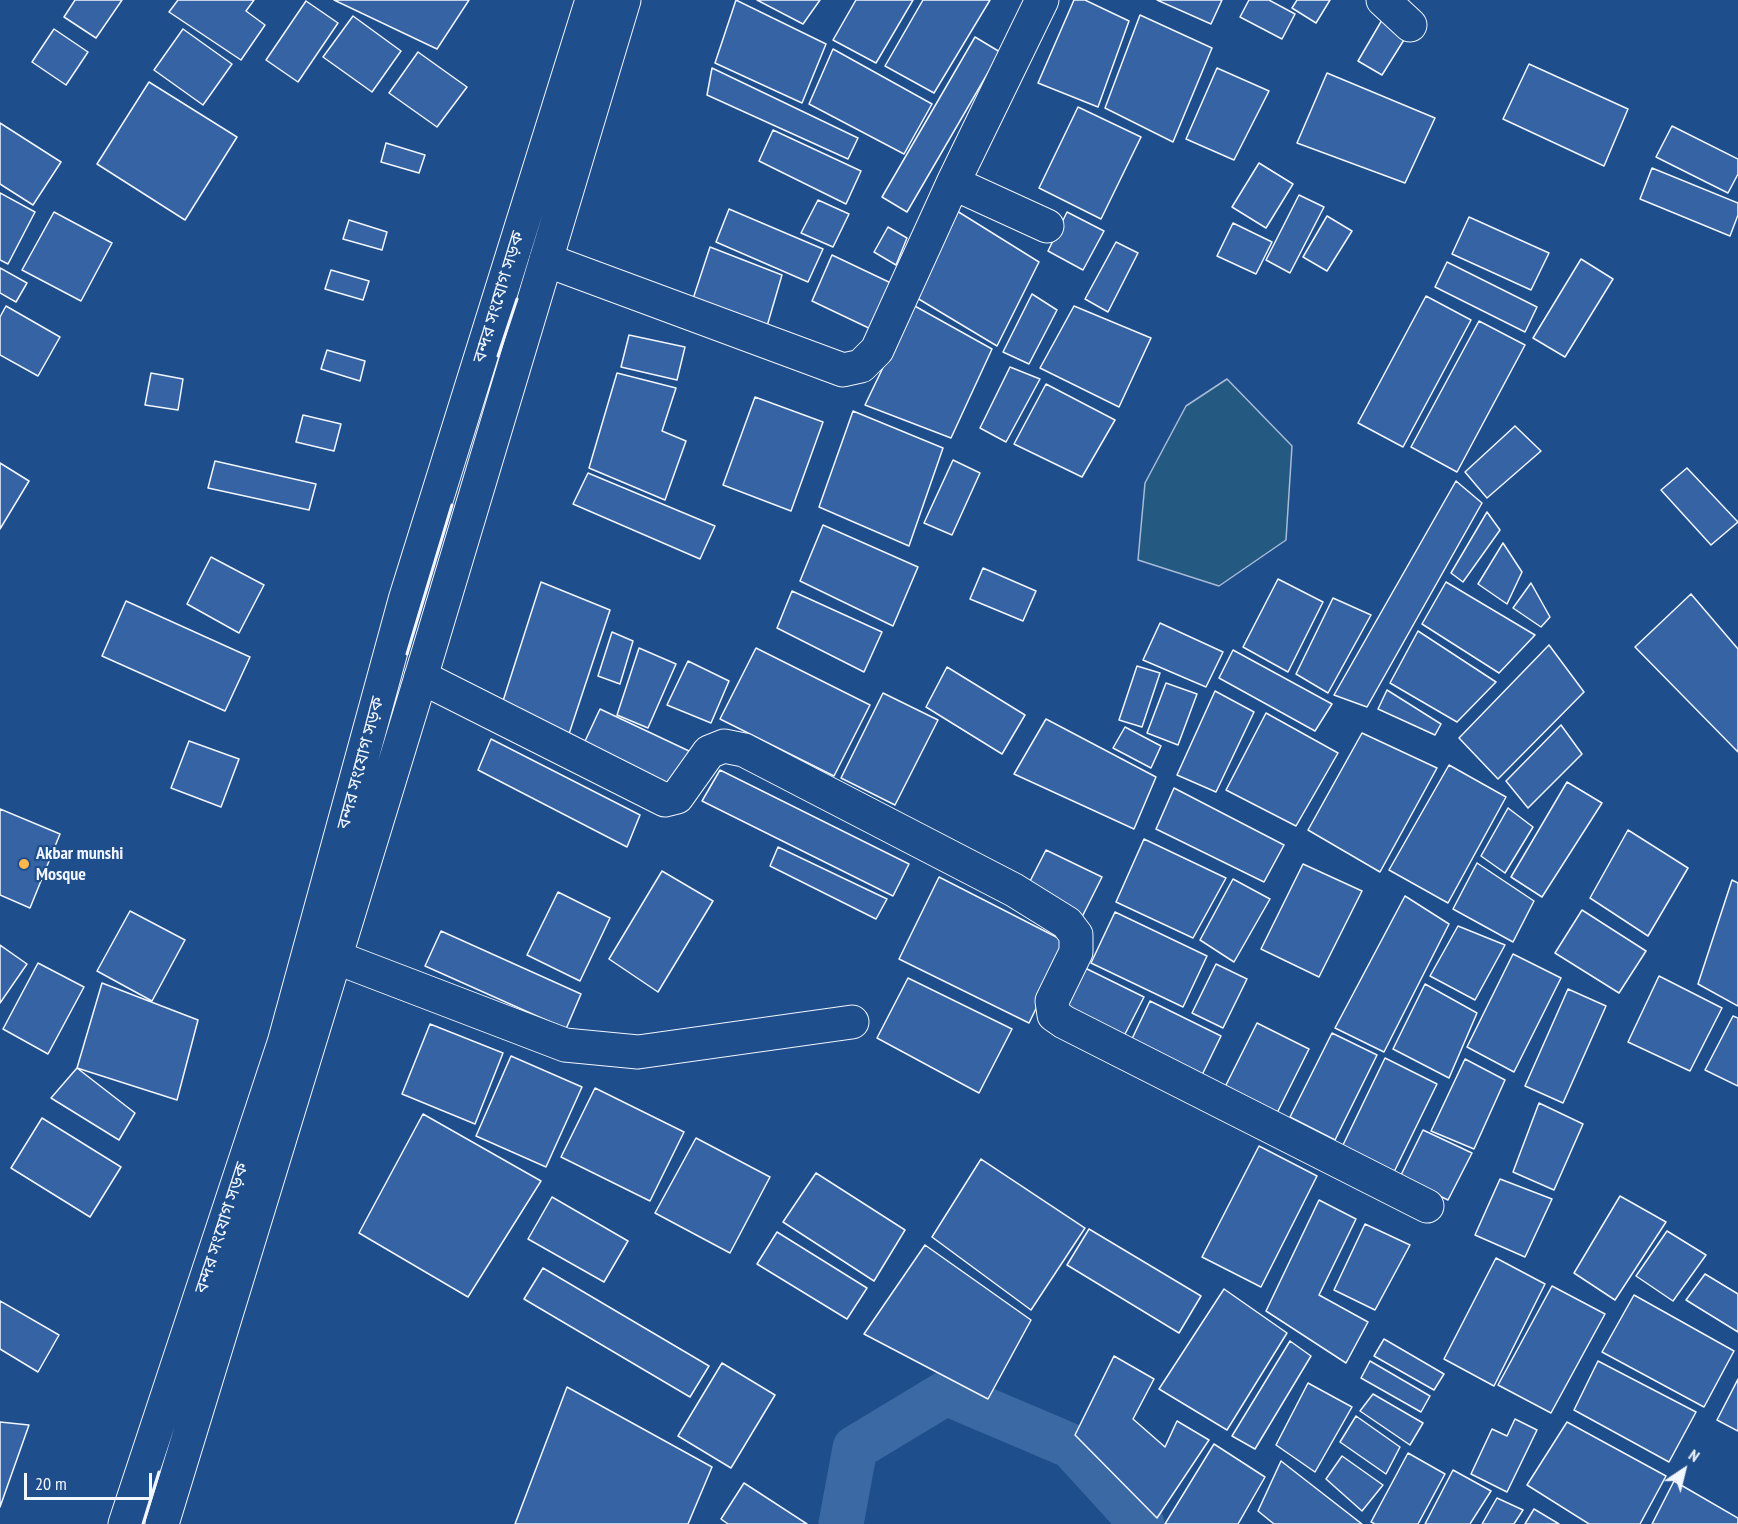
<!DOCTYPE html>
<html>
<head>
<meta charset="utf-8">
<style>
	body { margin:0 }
	#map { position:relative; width:1738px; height:1524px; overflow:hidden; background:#1f4e8c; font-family:"PT Sans Narrow",sans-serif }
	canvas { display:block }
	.north { position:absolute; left:1654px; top:1440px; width:60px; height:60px; -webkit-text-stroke:4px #1f4e8c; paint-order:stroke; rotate:35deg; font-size:16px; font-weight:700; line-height:24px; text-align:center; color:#f2f6ff }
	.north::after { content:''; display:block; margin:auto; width:21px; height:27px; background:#f2f6ff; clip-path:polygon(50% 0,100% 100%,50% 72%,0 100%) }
	.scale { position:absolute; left:24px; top:1473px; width:128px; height:27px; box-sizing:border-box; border:3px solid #f2f6ff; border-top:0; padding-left:8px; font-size:18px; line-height:21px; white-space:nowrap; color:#f2f6ff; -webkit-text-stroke:4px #1f4e8c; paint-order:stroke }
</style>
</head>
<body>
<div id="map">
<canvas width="1738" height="1524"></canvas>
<div class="north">N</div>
<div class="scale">20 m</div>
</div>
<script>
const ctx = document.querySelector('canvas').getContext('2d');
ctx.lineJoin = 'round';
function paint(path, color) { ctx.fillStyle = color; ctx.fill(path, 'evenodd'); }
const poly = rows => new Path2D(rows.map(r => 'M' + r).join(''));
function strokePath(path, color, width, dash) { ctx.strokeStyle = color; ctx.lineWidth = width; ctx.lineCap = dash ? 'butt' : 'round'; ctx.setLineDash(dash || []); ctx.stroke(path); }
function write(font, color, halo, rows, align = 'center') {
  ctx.font = font + ' "PT Sans Narrow","Noto Sans Bengali",sans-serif'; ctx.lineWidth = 4.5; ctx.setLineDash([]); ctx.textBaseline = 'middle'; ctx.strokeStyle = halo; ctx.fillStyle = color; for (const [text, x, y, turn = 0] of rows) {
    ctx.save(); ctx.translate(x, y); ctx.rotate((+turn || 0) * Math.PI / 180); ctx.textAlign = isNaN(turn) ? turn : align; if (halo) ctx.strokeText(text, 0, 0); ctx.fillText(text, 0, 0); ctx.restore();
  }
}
const green = poly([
	[1227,379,1292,446,1286,540,1219,586,1138,560,1145,483,1186,406,1227,379]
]);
paint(green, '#245a82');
strokePath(green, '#a8bbd7', 1.5);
strokePath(poly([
	[841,1524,855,1448,946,1393,1071,1446,1142,1524]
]), '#3b69a3', 45);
const building = poly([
	[75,0,122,0,96,38,64,17,75,0],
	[178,0,254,0,246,11,265,25,241,60,169,12,178,0],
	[334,0,469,0,437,49,334,0],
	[736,0,826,44,802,103,715,63,736,0],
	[757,0,820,0,803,24,757,0],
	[856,0,913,0,876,63,833,40,856,0],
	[923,0,990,0,934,93,885,66,923,0],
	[1074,0,1085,0,1129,21,1098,107,1038,83,1074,0],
	[1157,0,1222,0,1211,24,1157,0],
	[1249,0,1269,0,1295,14,1282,39,1240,17,1249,0],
	[1297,0,1330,0,1316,23,1292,8,1297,0],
	[306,1,338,23,298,82,266,60,306,1],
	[1140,15,1212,48,1173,142,1105,108,1140,15],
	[353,16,401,51,372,92,323,57,353,16],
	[1382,20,1407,35,1382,75,1358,61,1382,20],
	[54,29,88,52,66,85,32,62,54,29],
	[183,29,232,64,203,105,154,70,183,29],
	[975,37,1000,52,907,212,882,197,975,37],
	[833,49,932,104,904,154,809,104,833,49],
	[418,52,467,87,437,127,389,93,418,52],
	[1529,64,1628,109,1604,166,1503,119,1529,64],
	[712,68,858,138,848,159,707,95,712,68],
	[1217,68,1269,91,1234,160,1186,139,1217,68],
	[1327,73,1435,118,1405,183,1297,143,1327,73],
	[149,82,237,137,185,220,97,164,149,82],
	[1078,107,1141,137,1101,219,1039,188,1078,107],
	[0,123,61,162,33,205,0,184,0,123],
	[1672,126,1738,159,1738,174,1728,193,1656,157,1672,126],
	[773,130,861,171,846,204,759,161,773,130],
	[386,143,425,155,419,173,381,162,386,143],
	[1259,163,1293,184,1266,228,1232,207,1259,163],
	[1652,168,1738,203,1738,215,1730,236,1640,199,1652,168],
	[0,193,35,212,8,264,0,260,0,193],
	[1299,195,1324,207,1290,273,1266,260,1299,195],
	[818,200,849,214,833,247,801,233,818,200],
	[729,209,823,249,808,282,716,242,729,209],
	[957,211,1039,262,997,346,912,295,957,211],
	[54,212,112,243,81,301,22,270,54,212],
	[1067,212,1104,231,1083,270,1048,251,1067,212],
	[1327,216,1352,231,1327,271,1303,257,1327,216],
	[1469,217,1549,253,1531,290,1452,254,1469,217],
	[349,220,387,232,382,250,343,239,349,220],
	[1233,223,1272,242,1256,274,1217,256,1233,223],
	[888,227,907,238,896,265,874,252,888,227],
	[1116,242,1138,253,1108,312,1085,299,1116,242],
	[710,247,782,275,765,333,691,305,710,247],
	[832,255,893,284,875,331,812,301,832,255],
	[1581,259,1613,279,1565,357,1533,338,1581,259],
	[1447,262,1537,307,1525,332,1435,287,1447,262],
	[0,268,27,283,16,302,0,293,0,268],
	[331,270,369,281,363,300,325,289,331,270],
	[1032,294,1057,310,1029,364,1003,352,1032,294],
	[1426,296,1471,320,1403,447,1358,423,1426,296],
	[913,305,992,349,951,438,865,405,913,305],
	[6,306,60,337,38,376,0,355,0,317,6,306],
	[1074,306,1151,338,1119,407,1040,368,1074,306],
	[1479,321,1525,345,1457,472,1411,447,1479,321],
	[629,335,685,347,677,380,621,367,629,335],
	[327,350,365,361,360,381,321,369,327,350],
	[1010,367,1040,379,1006,442,980,428,1010,367],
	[151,373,183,379,178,410,145,405,151,373],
	[617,373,676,388,662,431,686,441,665,500,589,468,617,373],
	[1046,384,1115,420,1082,477,1014,444,1046,384],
	[755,397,823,422,791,511,723,485,755,397],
	[853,411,943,448,909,546,819,507,853,411],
	[303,415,341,424,334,451,296,442,303,415],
	[1515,426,1541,451,1487,498,1465,472,1515,426],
	[953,460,980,473,952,535,924,523,953,460],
	[215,461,316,484,309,510,208,488,215,461],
	[0,463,29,481,0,529,0,463],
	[1687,468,1738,522,1711,545,1661,490,1687,468],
	[588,473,715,526,700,559,573,504,588,473],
	[1456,481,1482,503,1367,707,1334,695,1456,481],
	[1487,512,1500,530,1463,582,1451,573,1487,512],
	[823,525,918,567,893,626,800,581,823,525],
	[1503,543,1522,572,1507,604,1478,584,1503,543],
	[211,557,264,585,239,633,187,604,211,557],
	[983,568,1036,591,1023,621,970,599,983,568],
	[1278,579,1323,602,1288,672,1243,647,1278,579],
	[541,582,610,610,569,734,503,701,541,582],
	[1446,582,1535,635,1499,673,1422,624,1446,582],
	[1531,583,1550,617,1541,627,1513,608,1531,583],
	[792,591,882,632,864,672,777,628,792,591],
	[1691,594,1738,649,1738,752,1635,647,1691,594],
	[1333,598,1371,615,1328,693,1296,674,1333,598],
	[126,601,250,657,225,711,102,656,126,601],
	[1160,623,1223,652,1206,687,1143,660,1160,623],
	[1418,631,1496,682,1457,722,1390,683,1418,631],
	[612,632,633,641,620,684,598,676,612,632],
	[1549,645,1584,692,1498,779,1459,738,1549,645],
	[639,648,676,664,648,728,617,715,639,648],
	[756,648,870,705,834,776,720,719,756,648],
	[1233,650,1332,704,1315,731,1219,678,1233,650],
	[688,661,729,681,711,723,667,705,688,661],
	[1137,666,1160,673,1142,727,1119,720,1137,666],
	[947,667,1025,715,1002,754,926,707,947,667],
	[1166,683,1197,694,1178,745,1147,733,1166,683],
	[1387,690,1441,724,1435,735,1378,709,1387,690],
	[1215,691,1254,712,1216,792,1177,775,1215,691],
	[883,693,938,720,895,805,841,778,883,693],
	[600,709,689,751,669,795,579,754,600,709],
	[1266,713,1338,753,1296,826,1226,790,1266,713],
	[1046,719,1156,777,1134,829,1014,774,1046,719],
	[1561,725,1582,754,1528,808,1506,781,1561,725],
	[1125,727,1161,746,1151,768,1113,748,1125,727],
	[1362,733,1437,768,1380,872,1308,830,1362,733],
	[491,739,640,815,627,847,478,770,491,739],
	[189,741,239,759,221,807,171,788,189,741],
	[1449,765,1506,797,1448,903,1389,870,1449,765],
	[720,770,909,864,893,896,702,801,720,770],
	[1567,782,1602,803,1542,897,1511,877,1567,782],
	[1174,788,1284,845,1264,882,1156,829,1174,788],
	[1508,808,1533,827,1505,873,1481,856,1508,808],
	[0,809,60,834,30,908,0,895,0,809],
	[1628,830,1688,868,1648,936,1590,898,1628,830],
	[1144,839,1226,878,1193,938,1116,902,1144,839],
	[778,847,887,899,876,919,770,866,778,847],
	[1046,850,1102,877,1082,917,1026,889,1046,850],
	[1477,863,1534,901,1513,942,1453,909,1477,863],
	[1303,864,1362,891,1319,977,1261,949,1303,864],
	[662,871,713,901,658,992,609,959,662,871],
	[939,877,1068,943,1029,1023,899,959,939,877],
	[1233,879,1270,899,1234,962,1200,940,1233,879],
	[1732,880,1738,883,1738,1006,1698,984,1732,880],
	[558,892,610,918,580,981,527,955,558,892],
	[1405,896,1449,924,1384,1052,1335,1028,1405,896],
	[1582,910,1646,951,1619,993,1555,953,1582,910],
	[130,911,185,940,152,1001,97,971,130,911],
	[1115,912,1207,956,1183,1007,1091,963,1115,912],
	[1458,926,1505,945,1475,1000,1430,976,1458,926],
	[441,931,581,994,566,1029,425,966,441,931],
	[0,945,27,964,0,1003,0,945],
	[1513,954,1561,978,1514,1072,1467,1047,1513,954],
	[38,963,84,987,48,1054,3,1029,38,963],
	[1216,964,1247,979,1223,1028,1192,1013,1216,964],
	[1079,965,1144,997,1123,1038,1059,1005,1079,965],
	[1659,976,1722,1008,1690,1071,1628,1042,1659,976],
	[908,978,1012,1029,979,1093,877,1038,908,978],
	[102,983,198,1020,177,1100,77,1068,102,983],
	[1425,984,1477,1013,1449,1078,1393,1049,1425,984],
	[1568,989,1606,1006,1563,1103,1525,1086,1568,989],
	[1150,1001,1221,1036,1201,1077,1130,1043,1150,1001],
	[1733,1016,1738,1018,1738,1086,1705,1070,1733,1016],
	[1257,1023,1309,1049,1274,1119,1222,1093,1257,1023],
	[430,1024,503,1053,475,1124,402,1094,430,1024],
	[1332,1033,1377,1055,1335,1140,1290,1117,1332,1033],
	[511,1056,582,1087,546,1167,476,1136,511,1056],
	[1385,1058,1437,1084,1394,1172,1342,1147,1385,1058],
	[1465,1059,1505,1080,1474,1149,1431,1131,1465,1059],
	[77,1068,135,1113,119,1140,51,1098,77,1068],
	[595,1088,684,1132,650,1201,561,1157,595,1088],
	[1539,1103,1583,1124,1554,1190,1513,1172,1539,1103],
	[423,1114,541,1181,468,1297,359,1233,423,1114],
	[42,1118,121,1167,90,1217,11,1168,42,1118],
	[1423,1130,1472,1153,1448,1200,1400,1177,1423,1130],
	[696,1138,770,1177,730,1253,655,1213,696,1138],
	[1259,1146,1317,1176,1261,1287,1202,1257,1259,1146],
	[981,1159,1085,1228,1031,1310,932,1237,981,1159],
	[816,1173,905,1230,874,1281,783,1222,816,1173],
	[1500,1179,1552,1199,1525,1257,1475,1235,1500,1179],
	[1620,1196,1666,1222,1615,1300,1574,1273,1620,1196],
	[552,1197,628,1241,604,1282,528,1239,552,1197],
	[1319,1200,1356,1219,1319,1295,1368,1322,1346,1363,1266,1311,1319,1200],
	[1365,1224,1410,1245,1375,1310,1334,1290,1365,1224],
	[1089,1229,1201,1296,1179,1333,1067,1265,1089,1229],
	[1667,1231,1706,1255,1673,1301,1636,1276,1667,1231],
	[777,1232,867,1288,847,1319,757,1264,777,1232],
	[925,1245,1031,1320,988,1399,864,1334,925,1245],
	[1496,1258,1545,1284,1494,1386,1444,1359,1496,1258],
	[543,1268,709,1366,690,1397,524,1299,543,1268],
	[1705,1274,1738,1294,1738,1332,1686,1300,1705,1274],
	[1552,1286,1605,1314,1551,1413,1498,1385,1552,1286],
	[1224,1289,1287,1333,1227,1430,1159,1389,1224,1289],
	[1634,1295,1734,1351,1704,1407,1602,1352,1634,1295],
	[0,1301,59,1335,38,1372,0,1349,0,1301],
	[1384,1339,1444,1374,1434,1390,1374,1356,1384,1339],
	[1290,1341,1311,1356,1255,1449,1232,1436,1290,1341],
	[1114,1356,1154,1379,1133,1419,1165,1447,1177,1421,1209,1440,1157,1518,1075,1435,1114,1356],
	[1370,1361,1430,1396,1421,1412,1361,1378,1370,1361],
	[1598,1361,1696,1412,1669,1462,1574,1410,1598,1361],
	[722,1363,775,1395,731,1468,678,1436,722,1363],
	[1738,1379,1738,1431,1717,1420,1738,1379],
	[1308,1383,1352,1407,1315,1472,1276,1445,1308,1383],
	[567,1387,712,1467,688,1524,515,1524,567,1387],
	[1373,1394,1423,1423,1410,1445,1360,1411,1373,1394],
	[1356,1416,1400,1447,1386,1474,1340,1442,1356,1416],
	[1515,1419,1537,1430,1507,1492,1471,1474,1492,1429,1507,1436,1515,1419],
	[0,1422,29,1425,0,1507,0,1422],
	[1567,1422,1666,1476,1640,1524,1589,1524,1527,1485,1567,1422],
	[1214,1444,1265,1477,1238,1524,1165,1524,1214,1444],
	[1408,1453,1445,1474,1418,1524,1375,1524,1371,1522,1408,1453],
	[1342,1456,1383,1485,1362,1511,1326,1479,1342,1456],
	[1281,1461,1362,1524,1274,1524,1258,1511,1281,1461],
	[1453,1470,1491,1491,1470,1524,1425,1524,1453,1470],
	[1674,1481,1738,1518,1738,1524,1652,1524,1674,1481],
	[744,1483,807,1524,728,1524,721,1519,744,1483],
	[1497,1498,1523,1510,1514,1524,1482,1524,1497,1498],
	[1534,1509,1559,1524,1525,1524,1534,1509]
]);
paint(building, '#3563a3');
strokePath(building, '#f2f6ff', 1.5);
const minor = poly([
	[1383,0,1410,25],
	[953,183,1047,226],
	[546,260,843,370,861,366,877,350,953,183,1042,0],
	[421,677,665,800,677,797,709,752,724,746,744,750,1014,890,1067,923,1076,935,1076,952,1052,1001,1054,1015,1064,1022,1427,1206],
	[335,957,565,1045,638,1052,852,1022]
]);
const highway = poly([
	[125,1524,284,1043,405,600,592,0],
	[162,1524,421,677,624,0]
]);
strokePath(minor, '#f2f6ff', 35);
strokePath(highway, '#f2f6ff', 35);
strokePath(minor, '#1f4e8c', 33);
strokePath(highway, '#1f4e8c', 33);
strokePath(poly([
	[498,356,517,299],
	[407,654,452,505],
	[143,1524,159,1472]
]), '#f2f6ff', 3);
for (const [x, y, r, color] of [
	[24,864,6,"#ffb74d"]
]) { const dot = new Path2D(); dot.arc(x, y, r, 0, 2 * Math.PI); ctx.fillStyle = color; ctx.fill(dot); strokePath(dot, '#1f4e8c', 2); }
write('18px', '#f2f6ff', '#1f4e8c', [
	["বন্দর সংযোগ সড়ক",499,297,-73],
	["বন্দর সংযোগ সড়ক",361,763,-75],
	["বন্দর সংযোগ সড়ক",222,1228,-72]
]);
write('bold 18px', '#f2f6ff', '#1f4e8c', [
	["Akbar munshi",36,854],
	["Mosque",36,875]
], 'left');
</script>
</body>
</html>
